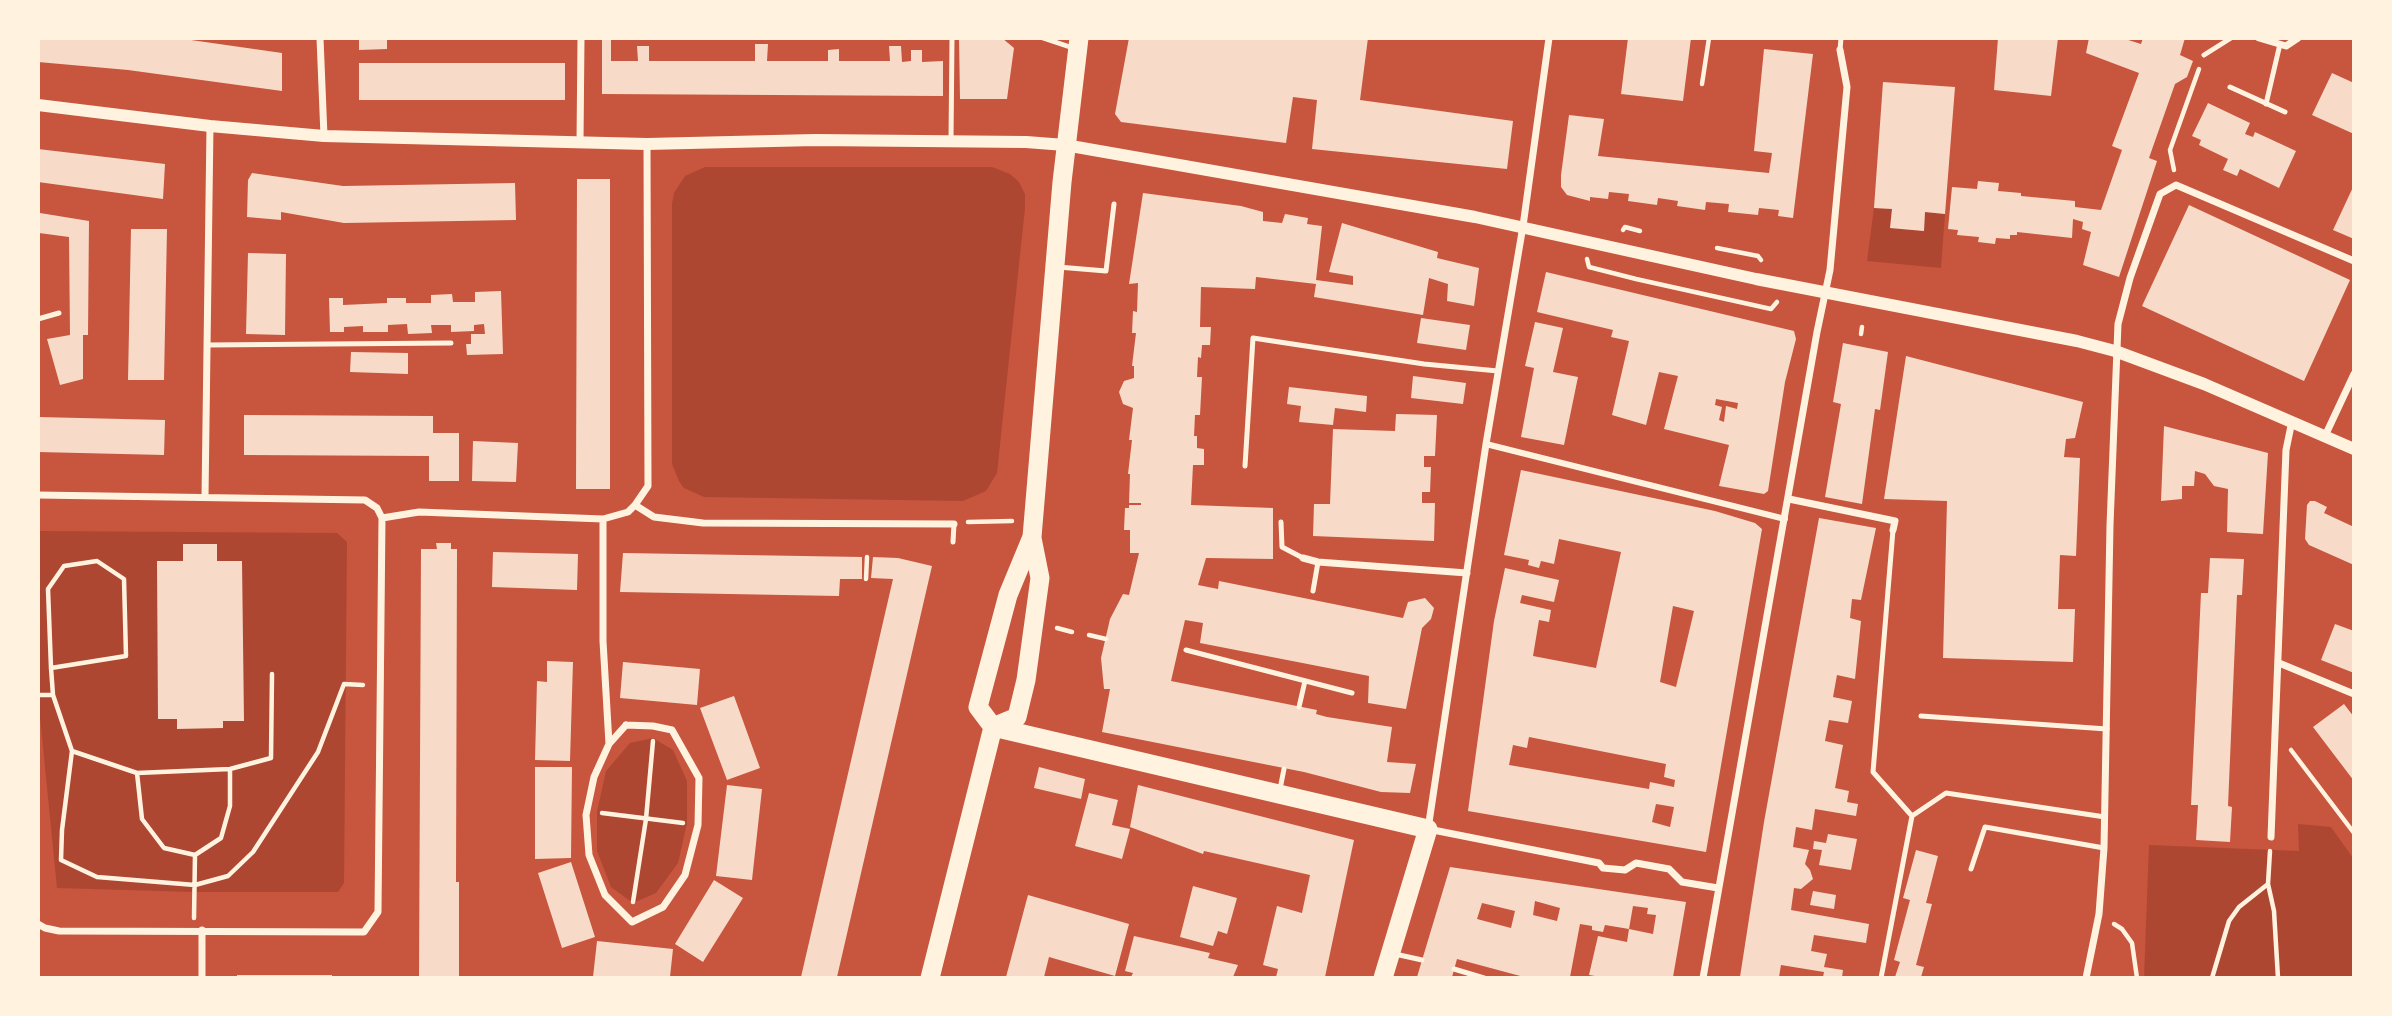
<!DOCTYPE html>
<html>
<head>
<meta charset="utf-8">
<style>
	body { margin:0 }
	#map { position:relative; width:2392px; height:1016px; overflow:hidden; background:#c8553d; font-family:"Noto Serif",serif }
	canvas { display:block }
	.frame { position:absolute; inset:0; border:40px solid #fff3e0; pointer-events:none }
</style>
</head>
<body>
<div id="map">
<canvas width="2392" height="1016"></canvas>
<div class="frame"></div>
</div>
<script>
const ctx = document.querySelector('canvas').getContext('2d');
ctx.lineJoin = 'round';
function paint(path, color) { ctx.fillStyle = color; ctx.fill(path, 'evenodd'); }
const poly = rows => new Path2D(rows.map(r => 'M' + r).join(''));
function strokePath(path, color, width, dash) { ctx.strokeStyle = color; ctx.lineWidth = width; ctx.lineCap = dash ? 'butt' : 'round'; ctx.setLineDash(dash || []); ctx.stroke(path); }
paint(poly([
	[705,167,992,167,1010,174,1019,182,1025,194,1025,208,997,473,986,491,963,501,704,497,684,488,679,481,672,464,672,204,674,193,685,176],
	[1874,208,1892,209,1890,228,1923,231,1925,212,1945,214,1941,268,1867,261],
	[38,531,337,533,347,542,344,883,338,892,194,892,57,888,39,707],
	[653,738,673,750,687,781,687,823,678,863,656,893,633,903,611,887,597,851,597,812,606,771,630,743],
	[2298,824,2331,827,2353,858,2353,977,2144,978,2149,845,2299,851]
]), '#ae4732');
paint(poly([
	[38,38,177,38,282,53,282,91,128,70,38,62],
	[359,38,387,38,387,49,359,50],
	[602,38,611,38,611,61,638,61,637,46,649,46,649,61,755,61,755,44,768,44,767,61,828,61,828,50,839,49,839,61,890,61,889,46,901,46,902,62,911,61,911,50,922,50,922,62,943,61,943,96,602,94],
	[959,38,1002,38,1014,48,1007,99,960,99],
	[1129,38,1368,38,1360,100,1513,121,1507,169,1312,149,1317,100,1293,97,1286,143,1121,122,1115,114],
	[1628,38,1691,38,1683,101,1621,94],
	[1998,38,2058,38,2051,96,1994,90],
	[2089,38,2122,38,2141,44,2143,38,2185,38,2180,55,2193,61,2187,77,2175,84,2149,158,2157,161,2119,277,2083,265,2091,232,2082,229,2083,222,2073,219,2072,238,2017,232,2017,235,2010,235,2010,239,1996,238,1995,244,1978,242,1979,237,1957,235,1958,230,1948,229,1952,187,1977,189,1978,181,1999,183,1998,191,2021,193,2021,196,2075,201,2075,207,2101,210,2122,150,2112,146,2139,73,2086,53],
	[1764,49,1813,54,1793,218,1778,216,1779,210,1759,208,1758,215,1728,212,1729,204,1706,202,1705,210,1677,206,1678,201,1658,198,1657,205,1628,201,1629,194,1609,192,1608,199,1590,197,1590,201,1567,195,1561,187,1561,175,1569,115,1604,119,1598,156,1769,173,1772,153,1754,151],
	[359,63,565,63,565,100,359,100],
	[2332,73,2354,83,2354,134,2312,115],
	[1883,82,1955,87,1945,214,1925,212,1924,231,1890,228,1892,209,1874,208],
	[2208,103,2250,123,2245,134,2253,137,2255,132,2296,151,2279,188,2240,169,2237,176,2223,170,2228,159,2199,145,2201,140,2192,136],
	[38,149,165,164,163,199,38,182],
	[252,173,343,186,515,183,516,220,344,223,281,212,281,220,247,217,248,180],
	[577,179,610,179,610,489,576,489],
	[2354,185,2354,239,2333,230],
	[1143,193,1241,206,1263,212,1263,221,1282,223,1285,214,1308,218,1307,224,1322,226,1316,280,1353,285,1353,276,1329,272,1342,223,1438,252,1437,258,1479,268,1474,306,1447,301,1448,284,1429,278,1423,315,1314,297,1316,284,1256,277,1255,289,1201,287,1200,327,1211,327,1210,345,1202,345,1201,358,1198,357,1197,377,1202,377,1200,415,1195,415,1194,436,1197,436,1197,448,1204,449,1204,465,1193,465,1191,505,1273,508,1273,559,1206,558,1198,585,1218,589,1219,581,1403,618,1408,602,1425,598,1434,608,1431,619,1422,628,1406,709,1368,703,1369,676,1200,643,1203,623,1185,620,1171,681,1317,710,1316,714,1327,717,1392,727,1387,762,1416,764,1410,793,1381,792,1304,772,1102,732,1110,689,1104,689,1101,658,1110,619,1123,594,1129,595,1139,553,1130,553,1130,530,1124,530,1125,508,1129,508,1129,505,1141,505,1141,503,1129,503,1130,474,1128,474,1132,440,1129,440,1133,408,1123,404,1119,392,1124,381,1134,378,1134,366,1132,366,1136,333,1132,333,1133,311,1137,312,1138,283,1129,284],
	[2189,205,2350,280,2304,381,2142,306],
	[40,213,89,221,88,335,83,335,83,379,60,385,47,339,70,335,69,237,39,233],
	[131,229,167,229,164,380,128,380],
	[248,253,286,254,285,335,246,334],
	[1546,272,1794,331,1796,339,1785,382,1768,491,1764,494,1719,486,1729,445,1664,429,1678,376,1659,372,1646,425,1612,415,1629,341,1611,337,1613,330,1537,312],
	[1716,399,1738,403,1737,409,1726,406,1724,422,1719,420,1722,407,1715,405],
	[501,291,503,354,467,355,466,344,471,344,471,334,485,334,484,324,474,325,474,331,451,332,451,325,431,325,432,333,408,334,407,324,388,325,388,332,363,332,363,326,344,327,344,332,330,332,329,298,343,298,343,305,387,303,387,298,406,298,406,303,431,303,431,295,452,294,453,302,475,302,475,292],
	[1421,318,1470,325,1466,350,1417,343],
	[1535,322,1563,328,1553,372,1578,377,1564,445,1521,437,1534,368,1525,366],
	[1843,343,1888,352,1880,410,1875,409,1862,504,1825,497,1841,404,1833,402],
	[351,352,408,353,408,374,350,372],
	[1906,356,2083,402,2075,438,2066,439,2064,457,2080,458,2076,556,2060,555,2058,609,2075,609,2073,662,1943,658,1947,501,1884,499],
	[1413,376,1466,383,1463,404,1411,398],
	[1289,387,1367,396,1366,412,1335,408,1333,425,1299,422,1301,406,1287,404],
	[1396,414,1437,415,1435,456,1424,456,1424,467,1431,467,1430,492,1422,492,1422,503,1435,503,1434,541,1313,536,1314,504,1330,504,1333,429,1395,431],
	[244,415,433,416,433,433,459,433,459,481,429,481,429,456,244,455],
	[38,417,165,420,164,455,38,452],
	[2164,426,2268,453,2263,534,2227,532,2228,489,2214,486,2205,474,2195,471,2194,486,2182,486,2182,499,2161,501],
	[473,441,518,443,516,482,472,481],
	[1521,470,1715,511,1755,523,1762,529,1706,852,1468,811,1494,621,1505,568,1559,580,1554,602,1522,595,1520,603,1551,610,1549,622,1539,620,1533,656,1596,668,1621,552,1559,539,1554,564,1541,561,1539,568,1528,565,1529,560,1504,555],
	[1673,606,1694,611,1676,687,1660,682],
	[1529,737,1666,764,1664,777,1675,780,1674,787,1650,782,1649,789,1509,765,1513,745,1527,748],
	[1656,804,1674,807,1670,827,1652,822],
	[2310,501,2315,501,2327,507,2324,513,2354,527,2354,565,2309,545,2305,539,2307,505],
	[1819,518,1876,528,1861,600,1852,599,1850,618,1861,621,1855,679,1837,675,1833,697,1852,701,1848,723,1829,720,1825,741,1843,745,1835,788,1849,791,1847,802,1858,804,1856,816,1815,809,1812,830,1796,827,1793,847,1809,850,1805,864,1810,870,1813,879,1801,889,1794,888,1791,910,1869,924,1866,943,1814,935,1811,951,1827,954,1824,967,1843,970,1842,977,1823,977,1824,972,1781,965,1779,977,1740,977,1764,822],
	[436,543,451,543,451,549,457,549,456,882,459,882,459,977,419,977,421,549,437,549],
	[183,544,217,544,217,561,242,561,244,721,223,721,223,728,177,729,177,719,158,719,157,561,183,561],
	[493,552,578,554,577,590,492,587],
	[623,553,862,557,862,579,840,579,839,596,620,592],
	[873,557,898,558,932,566,837,977,801,977,893,579,871,578],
	[2210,558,2244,559,2242,595,2237,595,2228,806,2232,807,2230,842,2196,840,2198,805,2191,805,2201,593,2208,593],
	[2335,624,2354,631,2354,673,2321,660],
	[547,661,573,662,570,761,535,760,537,681,547,682],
	[623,662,700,669,697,705,620,698],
	[734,696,760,768,727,780,700,708],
	[2344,704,2354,717,2354,781,2313,727],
	[535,767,572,767,571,858,535,859],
	[1039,767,1085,779,1081,799,1034,788],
	[727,785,762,789,752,880,716,876],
	[1138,785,1354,840,1325,977,1276,977,1278,969,1263,965,1277,906,1302,913,1310,875,1204,851,1203,854,1130,827],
	[1089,793,1118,800,1112,825,1130,829,1122,859,1075,846],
	[1828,834,1857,839,1851,870,1819,865,1822,850,1813,849,1814,841,1826,843],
	[1916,850,1938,856,1926,903,1932,904,1916,965,1924,967,1921,977,1895,977,1900,962,1894,960,1910,900,1903,898],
	[571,862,595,937,562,948,538,873],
	[1450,867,1686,902,1673,977,1601,977,1589,975,1598,936,1627,942,1629,929,1653,934,1656,915,1647,914,1648,908,1633,906,1629,929,1605,925,1603,932,1592,930,1592,926,1580,924,1570,977,1524,977,1457,959,1452,977,1417,977],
	[1535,901,1560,908,1557,921,1533,915],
	[1482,903,1515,911,1511,928,1477,919],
	[714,880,743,898,703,962,675,944],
	[1193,886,1237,898,1227,934,1218,931,1213,946,1180,937],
	[1813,891,1836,895,1834,909,1810,905],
	[1028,895,1129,924,1115,976,1049,957,1044,977,1006,977],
	[1134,936,1210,953,1208,958,1238,965,1233,977,1131,977,1133,973,1125,971],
	[597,941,673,949,670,977,593,977],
	[237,975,332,975,332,977,237,977]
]), '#f7dbc8');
strokePath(poly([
	[1702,84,1709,38],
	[2174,170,2170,150,2199,69],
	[1623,230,1625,227,1640,231],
	[1717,248,1758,256,1761,260],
	[1587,259,1589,267,1636,279,1771,309,1777,302],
	[1861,334,1862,327],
	[968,522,1012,521],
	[866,579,867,557],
	[1057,628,1072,632],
	[1089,635,1106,639],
	[51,668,126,656,124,579,97,561,64,566,48,589,51,668,53,695],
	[38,695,53,695,72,751,137,773,230,769,271,758,272,674],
	[2291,750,2354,833],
	[72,751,62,830,61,860,97,877,195,885,228,876,253,852,318,752,344,684,363,685],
	[137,773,142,819,164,848,195,855,194,918],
	[602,813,683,823],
	[195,855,221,838,230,806,230,769],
	[2268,884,2274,911,2278,978],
	[633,902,646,819,653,741],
	[2114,924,2122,929,2132,943,2137,978],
	[2212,978,2229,921,2239,907,2268,884,2270,851]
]), '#fff3e0', 4.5);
strokePath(poly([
	[1043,38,1073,48],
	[1840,50,1841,38],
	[2204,55,2231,38],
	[2230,87,2285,112],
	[2266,104,2280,44],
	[951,140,952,38],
	[1058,267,1106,271,1114,204],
	[38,319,59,313],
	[207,345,451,343],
	[1245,466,1253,338,1424,364,1498,371],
	[1281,522,1282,547,1303,558],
	[1893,530,1873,772,1912,816],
	[953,542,954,524],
	[1313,591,1318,562],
	[1186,650,1352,693],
	[1299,707,1305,681],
	[1921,716,2107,729],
	[1280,789,1284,769],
	[1971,869,1985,827,2104,848],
	[1395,954,1422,960],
	[1454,969,1484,978],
	[1881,978,1912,816,1946,793,2105,817]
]), '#fff3e0', 5);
strokePath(poly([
	[1486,444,1785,519]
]), '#fff3e0', 6);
strokePath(poly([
	[320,38,324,136],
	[1549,38,1523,226,1486,444,1428,829,1599,863,1603,868,1625,870,1636,863,1669,869,1682,882,1718,888],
	[2259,38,2286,46,2298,38],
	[580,142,581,38],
	[2325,436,2354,374],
	[38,495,365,500,377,508,382,518,378,912,364,932,59,931,45,928,38,924],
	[205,497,210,126],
	[1789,499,1895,521,1893,530],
	[635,505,654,517,703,523,954,524],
	[382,518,419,512,603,519,628,512,635,505,648,486,647,144],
	[603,519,603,641,609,744],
	[1303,558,1318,562,1467,573],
	[2279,663,2354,694],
	[626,725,653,726,672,730,699,778,698,825,685,875,663,907,632,922,605,895,589,855,586,815,594,777,609,744,626,725],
	[2271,837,2286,450,2292,421],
	[202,978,202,930],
	[1703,978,1817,332,1830,270,1847,87,1840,50],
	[2086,978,2099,914,2104,848,2110,525,2118,324,2130,278,2160,194,2176,185,2354,261]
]), '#fff3e0', 7);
strokePath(poly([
	[38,105,210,126,324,136,647,144,815,140,1026,142,1065,145,1475,217,1756,279,2077,341,2115,351,2204,384,2354,449]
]), '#fff3e0', 12);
strokePath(poly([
	[993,727,978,707,1008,595,1032,537,1062,182,1079,38],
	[993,727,1428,829,1383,978],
	[993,727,1017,717,1026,680,1040,578,1032,538],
	[930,978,993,727]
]), '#fff3e0', 19);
</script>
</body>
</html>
